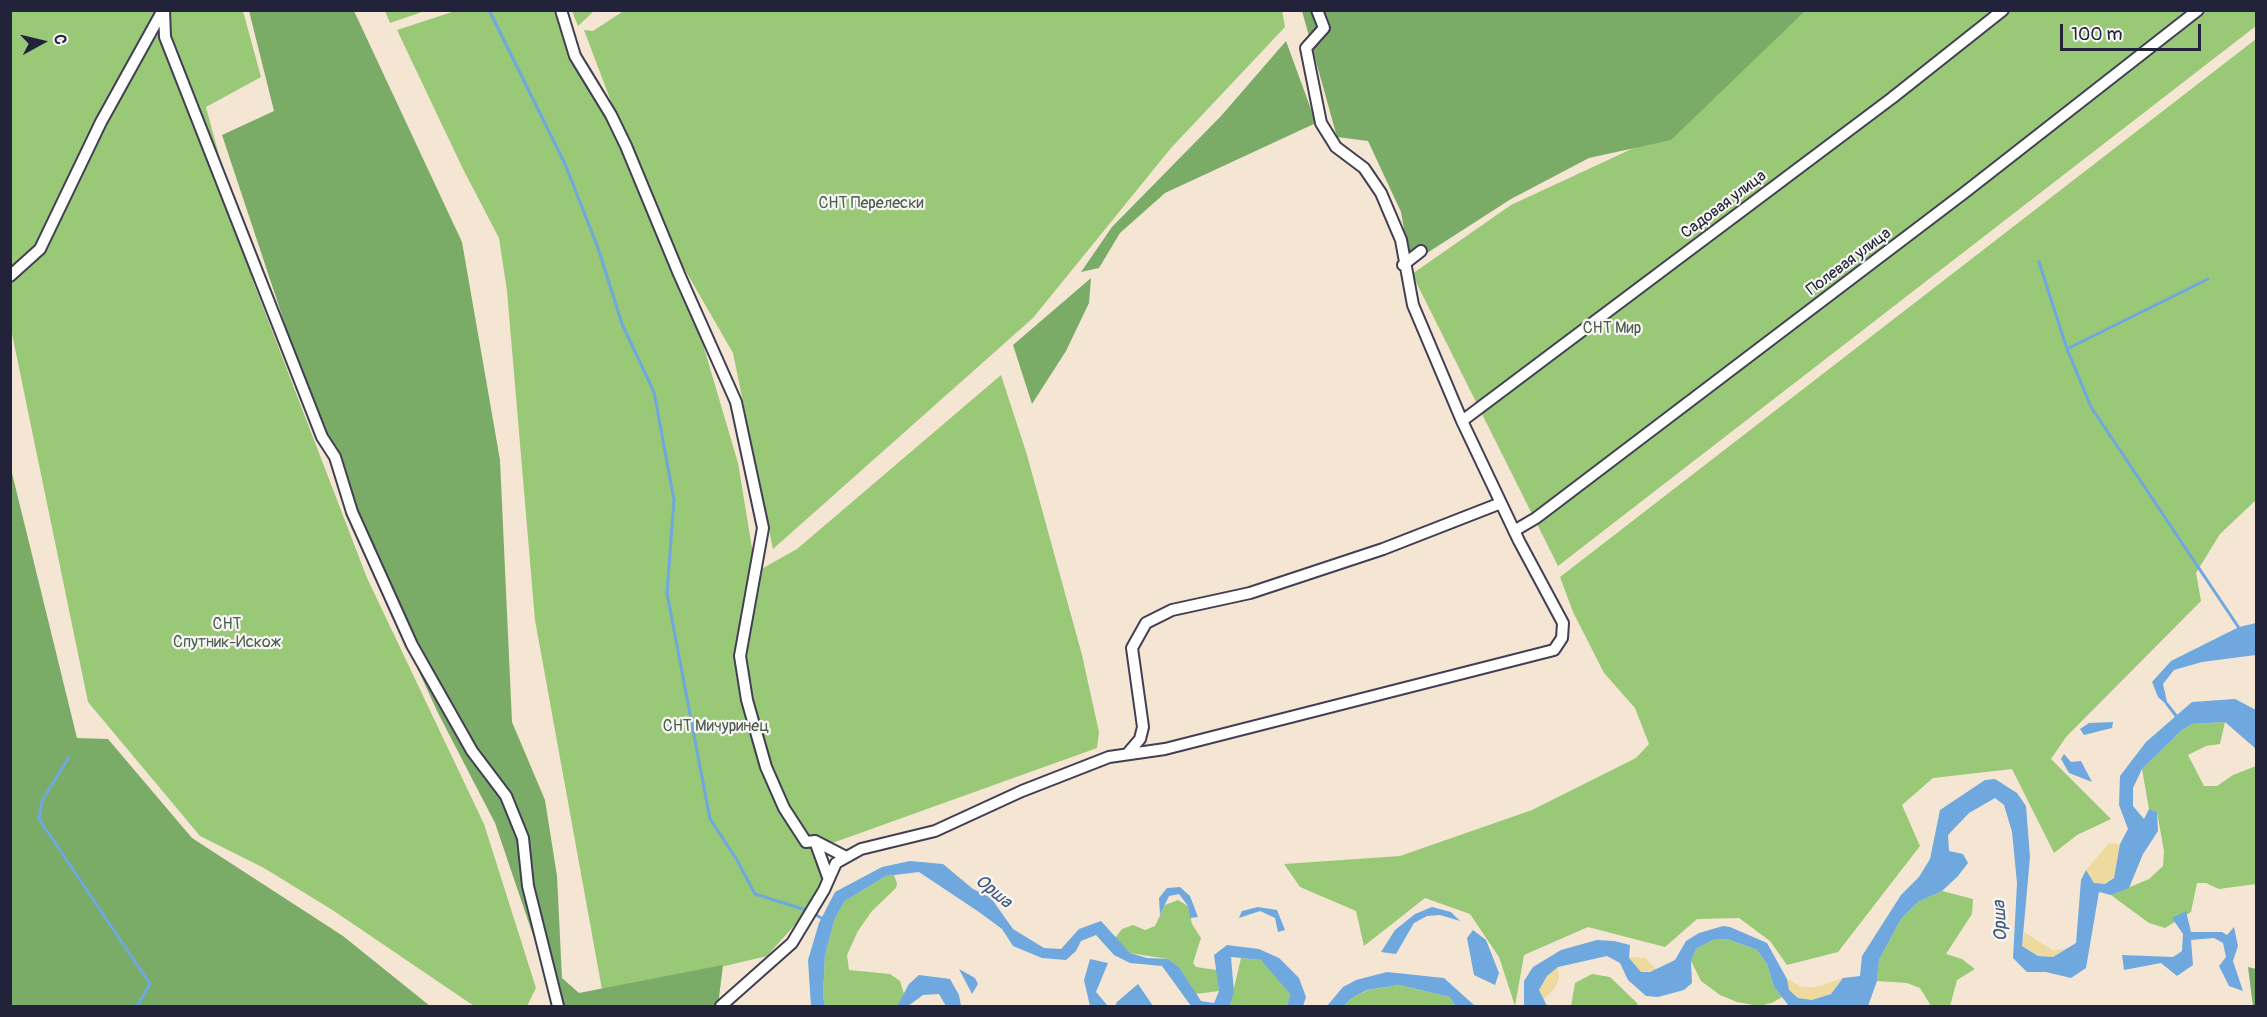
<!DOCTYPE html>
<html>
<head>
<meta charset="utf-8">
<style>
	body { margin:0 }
	#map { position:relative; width:2267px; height:1017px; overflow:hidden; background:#f5e6d4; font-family:Pangolin,sans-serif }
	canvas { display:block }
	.frame { position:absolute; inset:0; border:12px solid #22223b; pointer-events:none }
	.north { position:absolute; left:12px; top:12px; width:60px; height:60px; -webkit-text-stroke:4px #f6f6f2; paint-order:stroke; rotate:82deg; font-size:16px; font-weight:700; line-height:24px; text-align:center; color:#22223b }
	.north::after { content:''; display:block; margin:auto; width:21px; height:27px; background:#22223b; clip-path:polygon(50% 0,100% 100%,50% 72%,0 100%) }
	.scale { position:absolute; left:2060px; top:24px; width:141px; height:27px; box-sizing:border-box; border:3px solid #22223b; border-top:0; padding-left:8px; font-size:18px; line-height:21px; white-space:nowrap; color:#22223b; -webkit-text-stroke:4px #f6f6f2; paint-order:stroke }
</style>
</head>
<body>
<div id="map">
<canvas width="2267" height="1017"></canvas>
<div class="frame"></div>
<div class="north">С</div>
<div class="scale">100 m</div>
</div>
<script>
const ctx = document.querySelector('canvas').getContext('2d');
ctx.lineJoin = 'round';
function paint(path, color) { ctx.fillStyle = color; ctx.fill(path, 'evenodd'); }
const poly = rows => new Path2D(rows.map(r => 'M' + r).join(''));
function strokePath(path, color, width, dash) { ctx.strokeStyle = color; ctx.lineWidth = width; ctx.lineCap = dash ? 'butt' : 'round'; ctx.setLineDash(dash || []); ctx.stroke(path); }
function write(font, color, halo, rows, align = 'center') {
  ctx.font = font + ' Pangolin,sans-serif'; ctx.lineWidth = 4.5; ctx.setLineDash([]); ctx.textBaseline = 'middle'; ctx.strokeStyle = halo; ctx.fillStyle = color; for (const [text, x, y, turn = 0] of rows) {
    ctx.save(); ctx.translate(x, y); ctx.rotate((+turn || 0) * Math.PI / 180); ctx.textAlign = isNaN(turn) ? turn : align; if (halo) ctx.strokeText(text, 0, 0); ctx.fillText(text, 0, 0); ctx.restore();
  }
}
paint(poly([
	[625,10,1282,10,1285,27,1171,148,1033,318,773,549,733,353,655,218,584,30,593,31],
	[10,11,243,11,261,77,206,107,253,281,367,578,484,824,536,988,527,1006,474,1006,334,911,264,868,200,836,88,702,11,329],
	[385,11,425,11,390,23],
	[455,11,554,11,571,59,621,144,697,324,738,463,756,572,797,549,1001,375,1027,455,1082,655,1099,732,1097,748,824,846,826,890,767,956,603,995,535,620,507,291,499,238,463,169,397,30],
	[572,11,594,10,594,11,578,26],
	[1789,11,2256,11,2256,26,1558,566,1412,274,1511,205,1679,127],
	[2256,39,2256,500,2220,534,2196,573,2201,601,2066,737,2051,759,2111,819,2077,835,2054,853,2012,769,1933,778,1902,805,1920,846,1838,952,1787,965,1770,941,1739,918,1697,919,1665,947,1588,927,1524,955,1515,1006,1499,957,1470,914,1425,898,1364,946,1356,911,1300,887,1284,864,1400,856,1532,810,1636,758,1649,744,1635,708,1604,673,1573,612,1560,577],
	[2225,722,2220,744,2206,746,2188,755,2204,786,2217,786,2233,775,2256,766,2256,884,2219,889,2206,883,2197,883,2191,912,2165,928,2149,923,2111,895,2149,879,2163,866,2164,851,2157,812,2149,809,2142,769,2181,731,2192,724],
	[894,875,897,883,896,888,872,911,858,931,847,955,849,970,890,974,900,981,904,994,897,1006,825,1006,823,996,825,955,835,918,845,901,886,876],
	[1942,891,1973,899,1972,914,1946,954,1962,959,1975,969,1957,980,1950,1006,1931,1006,1920,988,1907,983,1877,981,1879,960,1901,919,1918,902],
	[1178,900,1188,906,1192,924,1201,938,1193,963,1196,967,1217,970,1219,991,1196,994,1179,967,1168,959,1130,953,1115,938,1122,929,1133,925,1145,930,1155,926,1165,905],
	[1727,939,1757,950,1767,964,1774,987,1782,997,1772,1003,1758,1006,1737,1002,1720,995,1701,981,1691,961,1696,949,1713,940],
	[1241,958,1261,960,1277,977,1290,994,1287,1006,1227,1006,1230,1005],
	[1592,974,1610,977,1638,1004,1636,1006,1571,1006,1575,983],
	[1399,985,1450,997,1455,1006,1344,1006,1352,998,1368,990]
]), '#99c877');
paint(poly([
	[249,11,354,11,462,242,500,460,512,722,545,800,557,876,562,978,579,993,723,965,718,1006,557,1006,495,823,438,713,352,526,222,135,274,111],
	[1302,11,1805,11,1671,140,1589,158,1511,199,1410,264,1401,212,1368,141,1337,137],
	[1286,41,1316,123,1165,193,1120,233,1099,268,1081,272,1112,227,1221,116],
	[1091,278,1089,303,1066,351,1032,404,1013,345],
	[10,465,77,738,108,739,192,838,343,936,430,1006,11,1005],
	[2248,967,2256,969,2256,1006,2253,1006]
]), '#7aac68');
paint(poly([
	[2109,843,2120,844,2114,878,2105,884,2094,883,2086,870],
	[2024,932,2053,950,2066,949,2053,957,2038,956,2022,946],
	[1628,957,1645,958,1657,970,1641,972],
	[1558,967,1559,978,1555,988,1543,1000,1539,990,1547,976],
	[1843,978,1831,994,1812,1000,1799,998,1789,990,1787,979,1802,987,1816,987]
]), '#eeda9e');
paint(poly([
	[2256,623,2256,655,2202,662,2174,670,2163,684,2168,706,2158,697,2152,682,2171,661,2239,627],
	[2235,699,2256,710,2256,749,2225,722,2192,724,2181,731,2142,769,2133,788,2133,806,2144,819,2149,809,2157,812,2158,831,2143,854,2129,888,2111,895,2099,892,2086,968,2071,978,2046,972,2027,972,2013,958,2017,883,2012,832,2004,805,1995,798,1969,813,1948,835,1949,851,1963,854,1968,863,1958,876,1942,891,1918,902,1901,919,1879,960,1877,981,1868,1006,1789,1006,1774,987,1767,964,1757,950,1727,939,1713,940,1696,949,1691,961,1692,983,1684,990,1658,997,1646,996,1628,980,1620,963,1607,956,1558,967,1547,976,1539,990,1547,1006,1524,1006,1524,981,1533,967,1561,950,1597,940,1614,941,1630,945,1629,958,1641,972,1650,972,1675,960,1686,941,1699,933,1723,926,1730,927,1767,943,1787,979,1789,990,1798,998,1812,1000,1831,994,1843,978,1860,976,1862,956,1901,895,1919,877,1930,859,1940,810,1985,780,1995,779,2017,793,2026,806,2030,857,2022,946,2038,956,2053,957,2076,943,2081,880,2086,870,2094,883,2105,884,2114,878,2120,844,2128,829,2119,805,2120,776,2146,742,2192,702],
	[2113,722,2112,728,2084,735,2080,729,2089,723],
	[2064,754,2071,762,2081,761,2092,782,2069,773,2061,759],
	[910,861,943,864,973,889,991,898,1013,929,1044,948,1061,949,1079,929,1101,921,1130,953,1147,958,1168,959,1179,967,1201,1001,1214,1003,1219,991,1214,955,1227,945,1259,949,1279,958,1299,978,1306,997,1303,1006,1287,1006,1290,994,1261,960,1231,957,1234,992,1230,1005,1191,1006,1162,966,1130,963,1114,955,1096,935,1081,941,1076,951,1066,960,1042,958,1013,946,1002,929,979,912,919,872,886,876,845,901,835,918,825,955,823,996,825,1006,811,1006,808,960,819,923,835,892,882,867],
	[1180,887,1190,896,1198,917,1190,918,1188,906,1179,894,1169,896,1160,915,1159,898,1167,888],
	[1258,907,1277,910,1285,930,1278,932,1275,918,1260,911,1239,918,1242,911],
	[1432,907,1451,912,1460,921,1440,915,1427,916,1414,923,1396,954,1381,952,1395,930,1415,914],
	[2186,911,2191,932,2222,932,2227,935,2234,927,2238,946,2233,961,2243,991,2229,986,2219,966,2226,957,2223,943,2214,938,2191,940,2193,965,2177,976,2161,963,2124,970,2122,955,2173,957,2182,951,2183,934,2172,918],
	[1473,930,1486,940,1499,973,1495,985,1474,975,1467,938],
	[1090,959,1108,963,1096,992,1108,1006,1090,1006,1084,980],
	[959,969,975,978,978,984,972,994],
	[1387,972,1444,978,1475,1006,1455,1006,1450,997,1399,985,1367,990,1352,998,1344,1006,1327,1006,1343,987,1356,980],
	[919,975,950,979,959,995,961,1006,946,1006,939,994,923,995,908,1006,897,1006,909,984],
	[1138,984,1153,1006,1115,1006,1117,1002]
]), '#6ea8de');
strokePath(poly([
	[489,10,565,164,598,248,622,324,654,392,674,500,667,593,710,819,737,860,755,894,809,911],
	[2039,262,2067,349,2091,407,2239,628],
	[2067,349,2208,279],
	[2167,704,2177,717],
	[69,757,42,801,39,819,150,984,137,1006],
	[816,915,825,920]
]), '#6ea8de', 3);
const minor = poly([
	[164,10,165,37,322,437,335,457,352,512,412,645,472,751,506,796,523,838,528,886,558,1006],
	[561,10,575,56,611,115,626,146,679,274,736,402,763,528,740,656,747,700,766,767,784,808,806,842,815,841,828,877],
	[1403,265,1421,251],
	[10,276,40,249,101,122,163,10],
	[1462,421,1892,98,2003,10],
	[1514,531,1536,518,1964,193,2198,10],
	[1128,753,1140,739,1143,727,1132,648,1146,623,1172,610,1250,593,1383,549,1501,503],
	[815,841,846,857],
	[721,1006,792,943,824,890,836,863,861,849,935,831,1022,791,1109,757,1165,749,1554,650,1562,638,1563,623,1519,541,1462,421,1413,305,1401,240,1381,193,1364,168,1336,147,1321,123,1306,48,1324,28,1317,10]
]);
strokePath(minor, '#423f52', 14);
strokePath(minor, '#fff', 10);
write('16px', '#4c5c50', '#f6f6f2', [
	["СНТ Перелески",871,204],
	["СНТ Мир",1612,329],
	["СНТ",227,625],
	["Спутник-Искож",227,643],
	["СНТ Мичуринец",716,727]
]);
write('16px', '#22223b', '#f6f6f2', [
	["Садовая улица",1724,205,-37],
	["Полевая улица",1849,262,-37]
]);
write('italic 18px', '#40587c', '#f6f6f2', [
	["Орша",993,892,39],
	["Орша",2001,921,-93]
]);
</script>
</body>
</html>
